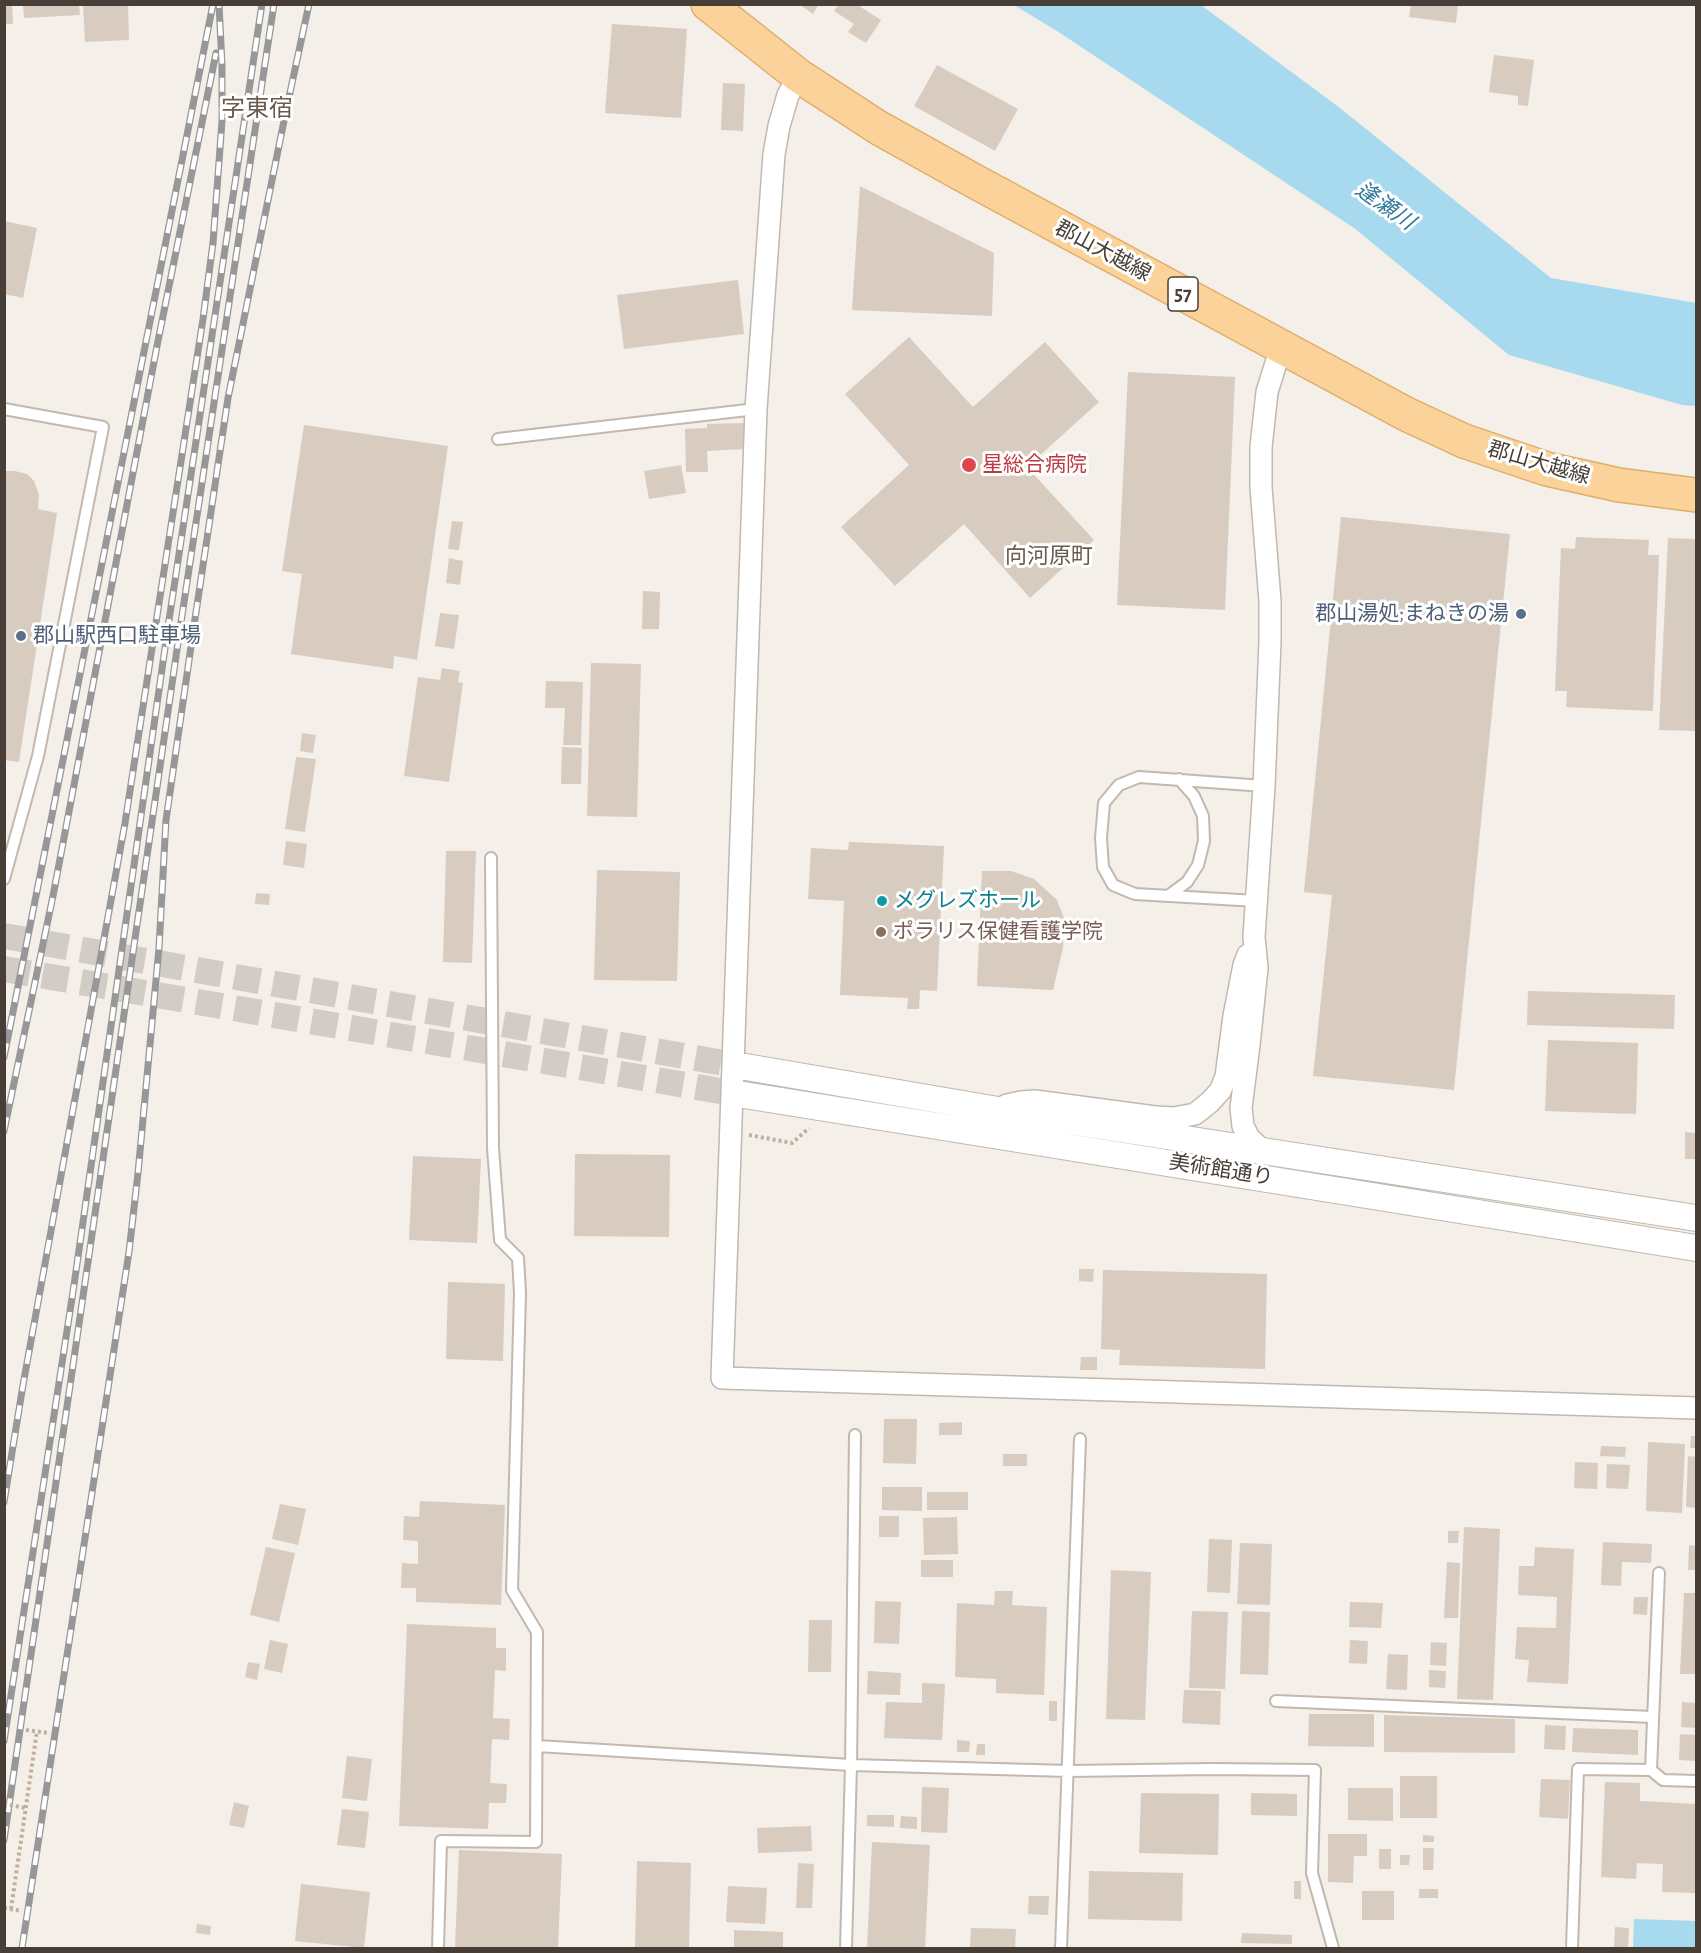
<!DOCTYPE html>
<html>
<head>
<meta charset="utf-8">
<style>
	body { margin:0 }
	#map { position:relative; width:1701px; height:1953px; overflow:hidden; background:#f4efe8; font-family:"Alegreya Sans",sans-serif }
	canvas { display:block }
	.frame { position:absolute; inset:0; border:6px solid #473f37; pointer-events:none }
</style>
</head>
<body>
<div id="map">
<canvas width="1701" height="1953"></canvas>
<div class="frame"></div>
</div>
<script>
const ctx = document.querySelector('canvas').getContext('2d');
ctx.lineJoin = 'round';
function paint(path, color) { ctx.fillStyle = color; ctx.fill(path, 'evenodd'); }
const poly = rows => new Path2D(rows.map(r => 'M' + r).join(''));
function strokePath(path, color, width, dash) { ctx.strokeStyle = color; ctx.lineWidth = width; ctx.lineCap = dash ? 'butt' : 'round'; ctx.setLineDash(dash || []); ctx.stroke(path); }
function write(font, color, halo, rows, align = 'center') {
  ctx.font = font + ' "Alegreya Sans","Noto Sans JP",sans-serif'; ctx.lineWidth = 6; ctx.setLineDash([]); ctx.textBaseline = 'middle'; ctx.strokeStyle = halo; ctx.fillStyle = color; for (const [text, x, y, turn = 0] of rows) {
    ctx.save(); ctx.translate(x, y); ctx.rotate((+turn || 0) * Math.PI / 180); ctx.textAlign = isNaN(turn) ? turn : align; if (halo) ctx.strokeText(text, 0, 0); ctx.fillText(text, 0, 0); ctx.restore();
  }
}
paint(poly([
	[1014,5,1201,5,1340,108,1551,278,1696,303,1696,406,1682,405,1509,355,1354,228,1057,31],
	[1634,1919,1696,1921,1696,1948,1633,1948]
]), '#a7daee');
paint(poly([
	[23,4,79,4,80,15,24,18],
	[83,4,128,4,129,40,85,42],
	[799,4,819,4,813,14],
	[839,4,856,4,881,20,866,43,848,32,854,24,834,11],
	[1411,4,1458,4,1456,23,1409,17],
	[12,5,13,24,4,24,4,6],
	[612,24,687,29,681,118,605,113],
	[1494,55,1534,60,1528,106,1518,105,1518,96,1489,92],
	[937,65,1018,109,995,151,914,106],
	[723,83,745,84,743,131,721,130],
	[860,186,994,253,992,316,852,310],
	[4,221,37,228,23,298,4,294],
	[738,280,744,334,624,349,617,295],
	[909,337,973,407,1045,342,1099,402,1027,467,1094,540,1030,598,964,524,895,586,841,527,909,465,845,394],
	[1128,372,1235,377,1225,610,1117,605],
	[744,423,745,449,707,451,708,472,686,472,685,429,707,428,707,424],
	[304,425,448,446,417,660,394,656,393,669,291,654,302,574,282,571],
	[681,465,686,493,649,499,644,471],
	[4,471,15,471,27,474,34,481,39,495,38,509,57,513,19,762,4,760],
	[1341,517,1510,534,1454,1090,1313,1076,1332,895,1304,892],
	[452,521,463,522,459,550,448,549],
	[1576,537,1649,540,1648,555,1659,555,1653,711,1566,707,1567,691,1555,691,1561,548,1575,549],
	[1668,538,1696,539,1696,731,1659,730],
	[449,558,463,561,460,585,446,583],
	[643,591,660,592,659,629,642,629],
	[440,613,459,615,454,649,435,646],
	[591,663,641,664,637,817,587,816],
	[442,668,460,671,458,682,463,683,449,782,404,776,418,677,440,680],
	[546,681,583,682,581,745,563,745,565,708,545,708],
	[302,733,316,735,313,753,300,751],
	[562,747,582,748,581,784,561,784],
	[296,757,316,759,305,832,285,829],
	[286,841,307,844,304,868,283,865],
	[849,842,944,846,937,991,920,990,919,1009,907,1009,908,998,840,995,844,901,808,899,811,848,848,850],
	[446,851,476,851,472,963,443,962],
	[597,870,680,872,677,981,594,980],
	[982,871,1011,871,1034,879,1057,900,1064,918,1063,948,1053,990,977,986],
	[256,893,270,894,269,905,255,904],
	[1528,991,1675,995,1674,1029,1527,1025],
	[1548,1040,1638,1043,1636,1114,1545,1111],
	[1685,1132,1696,1133,1696,1159,1685,1159],
	[575,1154,670,1155,669,1237,574,1236],
	[413,1156,481,1159,477,1243,409,1240],
	[1079,1269,1094,1269,1093,1282,1079,1281],
	[1103,1270,1267,1274,1265,1369,1119,1365,1120,1350,1101,1349],
	[448,1282,505,1284,503,1361,446,1359],
	[1081,1357,1097,1357,1097,1370,1080,1370],
	[884,1419,917,1419,916,1464,883,1463],
	[962,1422,962,1435,939,1435,939,1423],
	[1691,1436,1696,1436,1696,1448,1690,1448],
	[1648,1442,1685,1444,1682,1513,1646,1511],
	[1601,1446,1626,1447,1625,1457,1600,1456],
	[1003,1454,1027,1454,1027,1466,1003,1466],
	[1688,1456,1696,1457,1696,1508,1686,1507],
	[1575,1462,1598,1463,1597,1489,1574,1488],
	[1607,1464,1630,1465,1628,1489,1606,1488],
	[882,1487,922,1487,922,1511,882,1510],
	[927,1492,968,1492,968,1510,927,1510],
	[420,1501,505,1505,501,1605,416,1602,416,1588,401,1588,402,1563,418,1564,418,1541,403,1540,404,1516,419,1517],
	[280,1504,306,1509,298,1545,272,1539],
	[879,1516,899,1516,899,1537,879,1537],
	[957,1517,958,1554,924,1555,923,1518],
	[1464,1527,1500,1529,1493,1700,1457,1699],
	[1448,1531,1459,1531,1458,1543,1448,1543],
	[1209,1539,1232,1540,1230,1593,1207,1592],
	[1603,1542,1652,1544,1651,1563,1622,1562,1621,1586,1601,1585],
	[1240,1543,1272,1544,1270,1605,1237,1604],
	[1689,1545,1696,1546,1696,1570,1688,1570],
	[266,1547,295,1553,279,1622,250,1615],
	[1535,1547,1574,1549,1568,1684,1527,1682,1529,1660,1515,1659,1517,1627,1556,1628,1557,1597,1518,1595,1519,1566,1534,1566],
	[921,1560,953,1560,953,1577,921,1577],
	[1447,1562,1460,1563,1458,1618,1444,1618],
	[1111,1570,1151,1572,1145,1720,1106,1719],
	[995,1591,1013,1591,1012,1605,1047,1607,1044,1695,996,1693,996,1679,955,1677,957,1603,994,1605],
	[1684,1593,1696,1593,1696,1674,1680,1674],
	[1634,1597,1648,1597,1647,1615,1633,1614],
	[875,1601,901,1602,899,1644,874,1643],
	[1350,1602,1383,1603,1381,1628,1349,1627],
	[1192,1611,1228,1612,1225,1689,1189,1688],
	[1242,1611,1270,1612,1268,1675,1240,1674],
	[809,1620,832,1620,831,1672,808,1672],
	[407,1624,496,1628,496,1648,506,1648,506,1671,495,1670,493,1718,510,1719,509,1740,492,1739,490,1783,507,1784,506,1803,489,1803,488,1829,399,1826],
	[270,1640,288,1644,282,1673,264,1669],
	[1350,1640,1368,1641,1367,1664,1349,1663],
	[1431,1642,1447,1643,1446,1666,1430,1665],
	[1388,1654,1408,1655,1407,1690,1386,1689],
	[248,1662,260,1664,257,1680,245,1677],
	[1429,1670,1446,1671,1445,1688,1429,1687],
	[868,1671,901,1673,900,1695,867,1694],
	[922,1683,945,1684,942,1740,884,1738,886,1702,922,1703],
	[1184,1690,1221,1691,1220,1725,1182,1723],
	[1049,1701,1057,1701,1057,1721,1049,1721],
	[1682,1702,1696,1703,1696,1728,1681,1727],
	[1309,1714,1374,1714,1374,1747,1308,1746],
	[1384,1715,1515,1719,1515,1753,1384,1752],
	[1545,1725,1566,1726,1565,1750,1544,1749],
	[1573,1728,1638,1730,1638,1755,1572,1752],
	[1680,1734,1696,1735,1696,1761,1679,1760],
	[957,1740,970,1741,969,1752,957,1752],
	[977,1744,985,1744,985,1755,976,1755],
	[347,1756,372,1759,367,1801,342,1798],
	[1400,1776,1437,1776,1437,1818,1400,1818],
	[1541,1779,1570,1780,1568,1819,1539,1817],
	[1605,1782,1640,1783,1640,1801,1696,1804,1695,1893,1662,1892,1663,1864,1637,1863,1636,1879,1601,1877],
	[922,1787,949,1788,947,1833,921,1832],
	[1348,1788,1393,1788,1393,1821,1348,1820],
	[1141,1793,1219,1794,1218,1855,1139,1853],
	[1251,1793,1297,1794,1297,1816,1251,1815],
	[234,1802,249,1806,244,1828,229,1825],
	[342,1809,369,1812,365,1848,337,1845],
	[867,1815,894,1815,894,1827,867,1826],
	[901,1816,917,1817,917,1829,900,1828],
	[811,1826,812,1851,758,1853,757,1828],
	[1328,1834,1367,1834,1367,1856,1354,1856,1353,1883,1328,1882],
	[1423,1835,1434,1836,1434,1842,1423,1842],
	[872,1842,930,1845,925,1948,867,1948],
	[1423,1848,1434,1848,1433,1870,1423,1870],
	[1379,1849,1391,1849,1391,1869,1379,1869],
	[459,1850,562,1854,558,1948,455,1948],
	[1400,1855,1410,1855,1409,1865,1400,1865],
	[637,1861,691,1863,689,1948,635,1948],
	[798,1863,814,1864,812,1908,796,1908],
	[1089,1871,1183,1873,1182,1921,1088,1919],
	[1294,1881,1301,1881,1301,1899,1294,1899],
	[301,1884,370,1892,364,1948,295,1941],
	[728,1886,767,1888,765,1924,726,1922],
	[1419,1889,1438,1889,1438,1898,1419,1898],
	[1362,1891,1394,1891,1394,1920,1362,1920],
	[1029,1896,1049,1896,1048,1915,1028,1914],
	[197,1924,211,1926,210,1935,196,1933],
	[1615,1927,1629,1928,1628,1948,1614,1948],
	[971,1928,1016,1929,1015,1948,970,1948],
	[734,1930,783,1932,783,1948,734,1948],
	[1242,1933,1292,1935,1292,1944,1241,1943]
]), '#d8ccc1');
strokePath(poly([
	[4,936,746,1067],
	[4,969,744,1095]
]), '#d1ccc5', 26, [26, 13]);
const service = poly([
	[4,409,103,427,38,756,4,879],
	[498,439,756,409],
	[1168,896,1187,882,1198,865,1204,841,1203,816,1194,796,1179,779],
	[1257,901,1135,894,1113,885,1103,867,1101,838,1104,803,1119,785,1139,777,1264,786],
	[1276,1701,1653,1717],
	[537,1746,851,1765,1069,1771,1211,1769,1315,1770,1312,1873,1333,1948],
	[1651,1770,1663,1780,1696,1781],
	[438,1948,441,1841,536,1842,537,1632,512,1590,520,1293,518,1258,500,1240,493,1148,491,858],
	[846,1948,851,1765,855,1435],
	[1061,1948,1080,1439],
	[1572,1948,1578,1769,1651,1770,1659,1573]
]);
const minor = poly([
	[799,76,788,95,779,126,774,154,756,409,722,1378,1696,1408],
	[998,1110,1007,1105,1021,1102,1035,1101,1155,1117,1174,1118,1195,1114,1210,1102,1220,1091,1226,1077,1234,1016,1244,965,1248,955],
	[1264,1152,1249,1138,1243,1126,1241,1108,1249,1045,1257,968,1254,937,1264,786,1270,642,1270,601,1261,487,1261,447,1267,392,1281,347]
]);
const tertiary = poly([
	[746,1067,998,1110,1696,1218],
	[744,1095,1696,1248]
]);
const primary = poly([
	[708,4,799,76,879,128,976,182,1406,414,1464,441,1547,469,1619,485,1696,495]
]);
strokePath(service, '#c2b8ae', 14);
strokePath(minor, '#c2b8ae', 24);
strokePath(tertiary, '#c2b8ae', 28);
strokePath(primary, '#e0ae6a', 36);
strokePath(poly([
	[749,1135,792,1143,809,1128],
	[26,1730,49,1733],
	[4,1908,22,1911],
	[11,1909,37,1731]
]), '#c0af9d', 4, [3, 3]);
strokePath(service, '#fff', 10);
strokePath(minor, '#fff', 21);
strokePath(tertiary, '#fff', 26);
strokePath(primary, '#fbd39a', 33);
const rail = poly([
	[4,1057,213,4],
	[4,1131,53,896,157,346,216,53],
	[4,1502,23,1385,125,823,203,319,213,243,222,121,222,65,219,4],
	[4,1741,74,1285,168,627,262,4],
	[4,1840,180,629,274,4],
	[22,1948,129,1252,138,1173,159,948,166,820,195,619,228,398,285,116,309,4]
]);
strokePath(rail, '#979797', 7);
strokePath(rail, '#fff', 4.5, [14]);
strokePath(poly([
	[4,1804,26,1808]
]), '#c0af9d', 4, [3, 3]);
for (const [x, y, r, color] of [
	[969,465,8,"#e0444e"],
	[1521,614,6,"#5c6f8a"],
	[21,636,6,"#5c6f8a"],
	[882,901,6,"#0f9aa8"],
	[881,932,6,"#8d6e63"]
]) { const dot = new Path2D(); dot.arc(x, y, r, 0, 2 * Math.PI); ctx.fillStyle = color; ctx.fill(dot); strokePath(dot, '#fff', 2); }
for (const [x, y, w] of [
	[1183,294,30]
]) { const box = new Path2D(); box.roundRect(x - w / 2, y - 17, w, 34, 4.5); ctx.fillStyle = '#fff'; ctx.fill(box); strokePath(box, '#473f37', 1.5); }
write('bold 20px', '#473f37', null, [
	["57",1183,294]
]);
write('21px', '#473f37', '#fff', [
	["郡山大越線",1103,251,28],
	["郡山大越線",1539,463,16],
	["美術館通り",1221,1170,9]
]);
write('21px', '#be3a42', '#fff', [
	["星総合病院",982,465]
], 'left');
write('21px', '#4e5e75', '#fff', [
	["郡山湯処;まねきの湯",1509,614],
	["郡山駅西口駐車場",33,636,"left"]
], 'right');
write('21px', '#0d838f', '#fff', [
	["メグレズホール",894,901]
], 'left');
write('21px', '#785e54', '#fff', [
	["ポラリス保健看護学院",893,932]
], 'left');
write('italic 22px', '#2e7998', '#fff', [
	["逢瀬川",1385,206,35]
]);
write('22px', '#695b4f', '#fff', [
	["向河原町",1049,556]
]);
write('24px', '#695b4f', '#fff', [
	["字東宿",257,109]
]);
</script>
</body>
</html>
